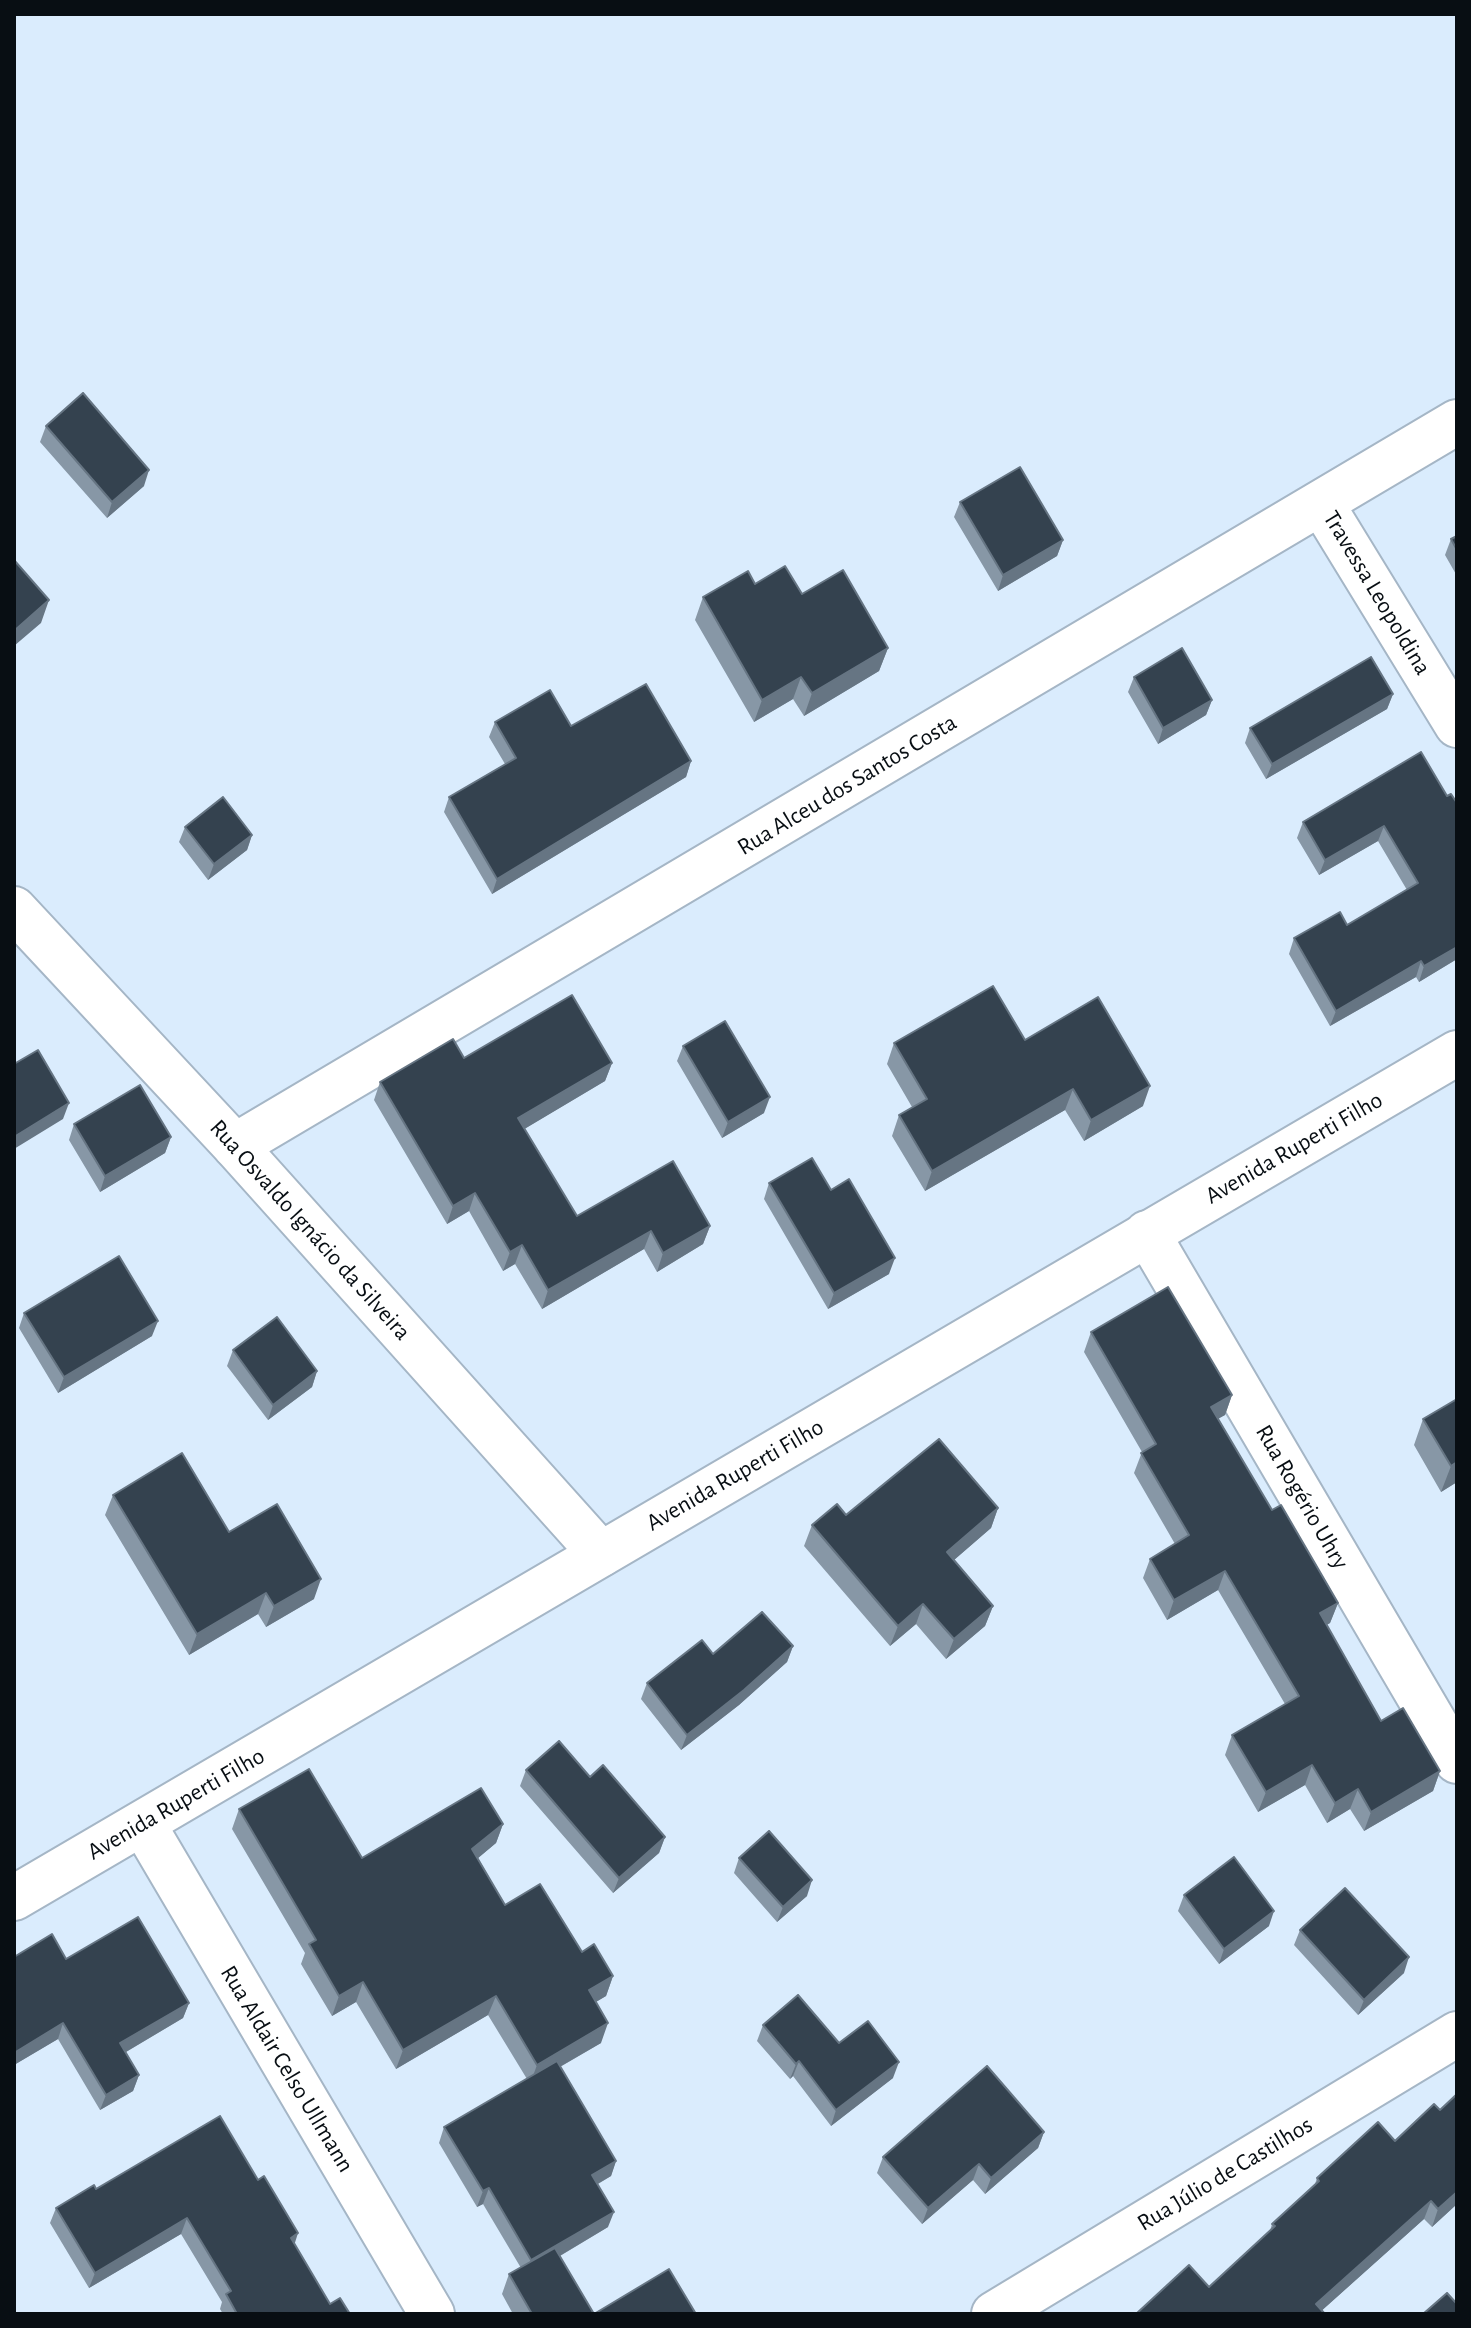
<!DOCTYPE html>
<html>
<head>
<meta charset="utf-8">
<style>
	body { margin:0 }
	#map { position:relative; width:1471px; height:2328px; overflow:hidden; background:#daecfd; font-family:"Alegreya Sans",sans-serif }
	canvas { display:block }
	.frame { position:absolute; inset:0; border:16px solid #080e13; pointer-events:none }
</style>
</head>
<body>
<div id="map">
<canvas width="1471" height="2328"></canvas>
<div class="frame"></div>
</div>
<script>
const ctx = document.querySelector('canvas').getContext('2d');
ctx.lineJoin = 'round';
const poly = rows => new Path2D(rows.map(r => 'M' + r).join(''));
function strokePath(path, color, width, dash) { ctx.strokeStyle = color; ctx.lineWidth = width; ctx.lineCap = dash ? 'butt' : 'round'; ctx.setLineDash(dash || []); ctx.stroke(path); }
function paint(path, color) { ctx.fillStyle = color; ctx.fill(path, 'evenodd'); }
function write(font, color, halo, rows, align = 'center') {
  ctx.font = font + ' "Alegreya Sans",sans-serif'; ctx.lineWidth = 8; ctx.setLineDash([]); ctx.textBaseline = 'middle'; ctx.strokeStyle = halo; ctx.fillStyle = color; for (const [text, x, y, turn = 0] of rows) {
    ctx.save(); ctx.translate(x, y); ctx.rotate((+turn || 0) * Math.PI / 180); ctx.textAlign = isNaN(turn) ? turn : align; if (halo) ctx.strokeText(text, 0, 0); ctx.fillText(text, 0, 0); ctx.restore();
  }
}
const minor = poly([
	[1321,503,1457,725],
	[235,1146,1457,422],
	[1147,1233,1457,1761],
	[143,1824,432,2314],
	[994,2314,1457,2034]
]);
const tertiary = poly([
	[14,909,235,1146,601,1554]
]);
const secondary = poly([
	[14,1898,1457,1053]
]);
strokePath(minor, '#a5b6c6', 48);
strokePath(tertiary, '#a5b6c6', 48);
strokePath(secondary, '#a5b6c6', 48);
strokePath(minor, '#fff', 44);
strokePath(tertiary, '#fff', 44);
strokePath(secondary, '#fff', 44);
paint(poly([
	[46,426,144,486,107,518,40,442],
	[960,502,1063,540,1057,556,998,591,954,517],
	[1457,536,1457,576,1445,555,1451,539],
	[755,584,802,594,888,648,879,671,804,716,793,699,754,722,695,620,703,597],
	[1134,677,1212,700,1206,715,1158,744,1128,692],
	[1393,694,1387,709,1266,779,1245,743,1250,728],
	[495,722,571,726,691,761,686,777,492,894,444,812,449,797,505,764,489,737],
	[1421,752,1457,959,1419,982,1416,977,1330,1026,1289,954,1294,938,1347,925,1407,890,1378,841,1319,875,1297,838,1303,822],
	[185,827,252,835,247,850,208,880,179,842],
	[1025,1040,1143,1106,1084,1141,1065,1110,925,1191,892,1136,899,1115,912,1107,887,1064,894,1043],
	[683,1046,764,1113,722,1138,677,1061],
	[464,1058,612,1063,605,1081,524,1129,577,1216,710,1226,703,1244,657,1272,644,1249,542,1309,515,1264,503,1271,469,1211,447,1224,374,1100,380,1082],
	[74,1124,171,1137,165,1153,100,1192,69,1140],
	[769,1183,831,1190,889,1274,828,1309,764,1199],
	[24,1313,152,1336,58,1393,19,1328],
	[1091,1332,1232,1395,1225,1415,1218,1418,1272,1510,1338,1603,1330,1623,1326,1625,1381,1721,1440,1771,1433,1791,1364,1831,1350,1809,1327,1823,1305,1785,1258,1812,1225,1755,1232,1735,1285,1704,1218,1590,1167,1620,1143,1578,1150,1559,1175,1544,1134,1473,1142,1452,1084,1352],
	[233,1350,317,1371,312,1387,268,1420,227,1366],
	[1457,1399,1457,1482,1441,1492,1414,1445,1423,1419],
	[113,1495,314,1599,266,1627,258,1614,189,1655,105,1515],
	[998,1508,991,1528,954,1560,993,1606,985,1626,946,1659,916,1624,890,1646,804,1546,812,1525,846,1515],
	[793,1646,787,1662,739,1705,681,1750,641,1699,647,1683,713,1654],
	[526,1770,590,1777,665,1837,659,1853,613,1893,520,1786],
	[239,1809,362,1858,503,1824,496,1843,478,1858,505,1905,582,1952,613,1976,606,1996,596,2002,601,2043,560,2067,616,2161,611,2176,598,2184,608,2227,560,2256,594,2314,696,2314,513,2314,502,2294,509,2274,521,2268,483,2204,477,2207,439,2143,444,2127,527,2079,488,2015,396,2069,356,2002,332,2016,301,1964,305,1953,232,1829],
	[739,1858,807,1896,777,1922,734,1873],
	[1184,1895,1269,1926,1219,1964,1178,1911],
	[1300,1930,1404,1973,1358,2015,1294,1945],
	[14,1957,66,1959,189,2003,183,2018,126,2052,139,2075,133,2091,100,2110,58,2039,14,2065],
	[763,2025,839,2043,893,2078,831,2126,793,2076,790,2079,757,2041],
	[1044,2132,1038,2148,985,2194,973,2180,922,2224,877,2173,883,2157],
	[1395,2141,1457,2204,1432,2227,1424,2219,1322,2310,1209,2287,1270,2231,1272,2224,1315,2184,1317,2178],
	[96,2189,294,2243,330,2304,350,2314,223,2314,220,2309,222,2302,181,2234,89,2288,50,2223,56,2208]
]), '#8797a6');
paint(poly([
	[149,470,144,486,107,518,112,502],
	[1063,540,1057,556,998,591,1003,575],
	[49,600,41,623,14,646,14,631],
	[888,648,879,671,804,716,812,693],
	[801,677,793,699,754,722,762,700],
	[1393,694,1387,709,1266,779,1272,764],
	[1212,700,1206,715,1158,744,1163,728],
	[691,761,686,777,492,894,497,879],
	[1384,826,1378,841,1319,875,1325,860],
	[252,835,247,850,208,880,214,864],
	[1457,947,1457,959,1419,982,1424,966],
	[1421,961,1416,977,1330,1026,1336,1011],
	[612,1063,605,1081,511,1137,518,1118],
	[1150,1086,1143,1106,1084,1141,1091,1120],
	[1073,1089,1065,1110,925,1191,932,1171],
	[770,1097,764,1113,722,1138,728,1122],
	[69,1103,63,1119,14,1149,14,1137],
	[171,1137,165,1153,100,1192,105,1176],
	[475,1193,469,1211,447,1224,453,1206],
	[710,1226,703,1244,657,1272,663,1253],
	[651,1231,644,1249,542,1309,548,1290],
	[522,1245,515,1264,503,1271,510,1252],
	[895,1258,889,1274,828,1309,834,1293],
	[158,1321,152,1336,58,1393,64,1377],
	[317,1371,312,1387,268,1420,273,1405],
	[1232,1395,1225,1415,1204,1427,1211,1407],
	[1457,1462,1457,1482,1441,1492,1451,1466],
	[998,1508,991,1528,939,1573,947,1552],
	[1225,1571,1218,1590,1167,1620,1174,1600],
	[321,1579,314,1599,266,1627,274,1606],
	[266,1593,258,1614,189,1655,197,1634],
	[1338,1603,1330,1623,1313,1633,1320,1613],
	[923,1604,916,1624,890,1646,898,1626],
	[993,1606,985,1626,946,1659,954,1639],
	[793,1646,787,1662,739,1705,681,1750,687,1735],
	[1312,1765,1305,1785,1258,1812,1266,1792],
	[1440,1771,1433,1791,1364,1831,1371,1812],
	[1358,1789,1350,1809,1327,1823,1335,1803],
	[503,1824,496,1843,465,1869,472,1849],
	[665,1837,659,1853,613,1893,619,1878],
	[812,1880,807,1896,777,1922,783,1907],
	[1274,1911,1269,1926,1219,1964,1224,1949],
	[1409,1957,1404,1973,1358,2015,1364,2000],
	[613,1976,606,1996,582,2010,589,1990],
	[363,1982,356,2002,332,2016,339,1996],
	[496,1996,488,2015,396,2069,403,2050],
	[189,2003,183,2018,114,2059,120,2043],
	[63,2023,58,2039,14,2065,14,2053],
	[608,2023,601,2043,530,2084,537,2065],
	[799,2061,793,2076,790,2079,796,2064],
	[899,2062,893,2078,831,2126,836,2110],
	[139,2075,133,2091,100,2110,106,2095],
	[1044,2132,1038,2148,985,2194,991,2178],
	[616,2161,611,2176,587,2190,592,2175],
	[979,2164,973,2180,922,2224,928,2208],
	[489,2188,483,2204,477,2207,483,2191],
	[1457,2192,1457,2204,1432,2227,1438,2209],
	[1431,2201,1424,2219,1318,2314,1316,2304],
	[614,2212,608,2227,526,2276,531,2260],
	[187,2218,181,2234,89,2288,95,2273],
	[298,2233,293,2249,291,2238]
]), '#667583');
const building = poly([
	[83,393,149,470,112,502,46,426,83,393],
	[1020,467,1063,540,1003,575,960,502,1020,467],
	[1457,536,1457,550,1451,539,1457,536],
	[14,560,49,600,14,631,14,560],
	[785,566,802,594,843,570,888,648,812,693,801,677,762,700,703,597,748,571,755,584,785,566],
	[1182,648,1212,700,1163,728,1134,677,1182,648],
	[1371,657,1393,694,1272,764,1250,728,1371,657],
	[646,684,691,761,497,879,449,797,516,758,495,722,550,690,571,726,646,684],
	[1421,752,1447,796,1451,794,1457,803,1457,947,1424,966,1421,961,1336,1011,1294,938,1340,912,1347,925,1418,883,1384,826,1325,860,1303,822,1421,752],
	[223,797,252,835,214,864,185,827,223,797],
	[993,986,1025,1040,1098,997,1150,1086,1091,1120,1073,1089,932,1171,899,1115,927,1099,894,1043,993,986],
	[572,995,612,1063,518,1118,577,1216,673,1161,710,1226,663,1253,651,1231,548,1290,522,1245,510,1252,475,1193,453,1206,380,1082,453,1039,464,1058,572,995],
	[725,1021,770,1097,728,1122,683,1046,725,1021],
	[38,1050,69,1103,14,1137,14,1064,38,1050],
	[140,1085,171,1137,105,1176,74,1124,140,1085],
	[812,1158,831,1190,849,1179,895,1258,834,1293,769,1183,812,1158],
	[119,1256,158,1321,64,1377,24,1313,119,1256],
	[1168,1287,1232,1395,1211,1407,1272,1510,1281,1505,1338,1603,1320,1613,1381,1721,1403,1708,1440,1771,1371,1812,1358,1789,1335,1803,1312,1765,1266,1792,1232,1735,1299,1696,1225,1571,1174,1600,1150,1559,1189,1535,1141,1453,1156,1444,1091,1332,1168,1287],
	[277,1317,317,1371,273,1405,233,1350,277,1317],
	[1457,1399,1457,1462,1451,1466,1423,1419,1457,1399],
	[939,1439,998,1508,947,1552,993,1606,954,1639,923,1604,898,1626,812,1525,837,1504,846,1515,939,1439],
	[182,1453,229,1532,277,1504,321,1579,274,1606,266,1593,197,1634,113,1495,182,1453],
	[762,1612,793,1646,744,1690,687,1735,647,1683,702,1640,713,1654,762,1612],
	[559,1741,590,1777,603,1765,665,1837,619,1878,526,1770,559,1741],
	[309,1769,362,1858,481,1788,503,1824,472,1849,505,1905,540,1884,582,1952,594,1944,613,1976,589,1990,608,2023,537,2065,496,1996,403,2050,363,1982,339,1996,309,1944,316,1940,239,1809,309,1769],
	[769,1831,812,1880,783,1907,739,1858,769,1831],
	[1234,1857,1274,1911,1224,1949,1184,1895,1234,1857],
	[1345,1888,1409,1957,1364,2000,1300,1930,1345,1888],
	[138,1917,189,2003,120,2043,139,2075,106,2095,63,2023,14,2053,14,1957,52,1934,66,1959,138,1917],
	[798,1995,839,2043,868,2021,899,2062,836,2110,799,2061,796,2064,763,2025,798,1995],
	[557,2061,616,2161,592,2175,614,2212,531,2260,489,2188,483,2191,444,2127,557,2061],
	[987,2066,1044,2132,991,2178,979,2164,928,2208,883,2157,987,2066],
	[1457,2094,1457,2192,1438,2209,1431,2201,1316,2304,1325,2314,1136,2314,1189,2265,1209,2287,1275,2226,1272,2224,1319,2181,1317,2178,1378,2122,1395,2141,1434,2104,1440,2110,1457,2094],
	[220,2116,258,2180,264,2176,298,2233,291,2238,330,2304,340,2298,350,2314,237,2314,226,2294,231,2291,187,2218,95,2273,56,2208,94,2185,96,2189,220,2116],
	[555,2248,594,2314,669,2269,696,2314,532,2314,509,2274,555,2248],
	[1447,2293,1457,2304,1457,2314,1423,2314,1447,2293]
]);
paint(building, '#34424f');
strokePath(building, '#667583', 2);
write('24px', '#080e13', '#fff', [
	["Travessa Leopoldina",1377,593,59],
	["Rua Alceu dos Santos Costa",847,785,-31],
	["Avenida Ruperti Filho",1294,1148,-30],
	["Rua Osvaldo Ignácio da Silveira",310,1230,48],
	["Avenida Ruperti Filho",735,1475,-30],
	["Rua Rogério Uhry",1302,1497,60],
	["Avenida Ruperti Filho",176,1804,-30],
	["Rua Aldair Celso Ullmann",287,2069,59],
	["Rua Júlio de Castilhos",1225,2174,-31]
]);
</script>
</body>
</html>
